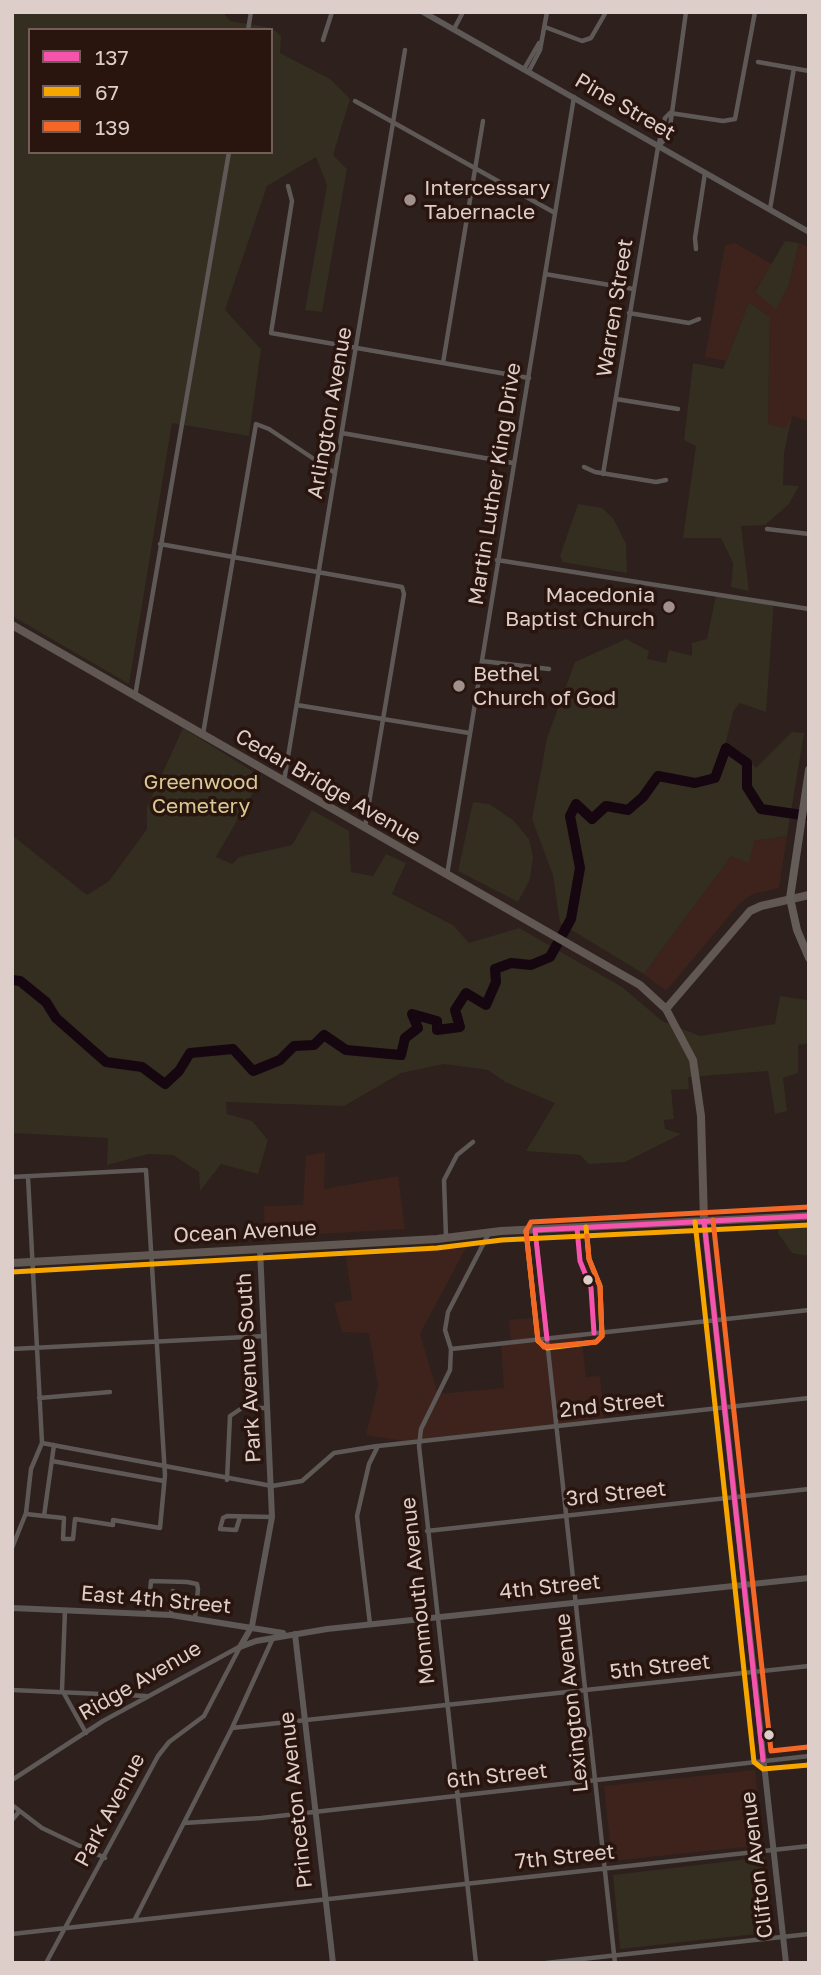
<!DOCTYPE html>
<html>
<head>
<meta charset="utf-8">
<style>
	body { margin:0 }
	#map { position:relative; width:821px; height:1975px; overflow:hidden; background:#2d201d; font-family:"Golos Text",sans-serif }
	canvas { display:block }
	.frame { position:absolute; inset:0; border:14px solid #dececa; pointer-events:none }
	.legend { position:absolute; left:28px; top:28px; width:245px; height:126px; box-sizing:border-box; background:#29140e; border:2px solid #715e59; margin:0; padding:9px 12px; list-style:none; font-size:21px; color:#dececa }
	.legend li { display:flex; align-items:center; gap:14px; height:35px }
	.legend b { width:35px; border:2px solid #715e59 }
</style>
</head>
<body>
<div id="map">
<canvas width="821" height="1975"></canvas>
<div class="frame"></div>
<ul class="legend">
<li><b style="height:9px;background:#f653ac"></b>137</li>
<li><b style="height:9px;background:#f7a600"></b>67</li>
<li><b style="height:9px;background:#f36827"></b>139</li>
</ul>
</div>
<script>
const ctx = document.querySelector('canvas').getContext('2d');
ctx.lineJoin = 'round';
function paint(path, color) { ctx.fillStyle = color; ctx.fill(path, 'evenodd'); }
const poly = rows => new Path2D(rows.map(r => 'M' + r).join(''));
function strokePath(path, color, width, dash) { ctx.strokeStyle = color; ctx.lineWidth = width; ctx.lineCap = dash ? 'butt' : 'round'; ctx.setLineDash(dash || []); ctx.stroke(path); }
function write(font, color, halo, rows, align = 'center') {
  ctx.font = font + ' "Golos Text",sans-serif'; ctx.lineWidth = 7; ctx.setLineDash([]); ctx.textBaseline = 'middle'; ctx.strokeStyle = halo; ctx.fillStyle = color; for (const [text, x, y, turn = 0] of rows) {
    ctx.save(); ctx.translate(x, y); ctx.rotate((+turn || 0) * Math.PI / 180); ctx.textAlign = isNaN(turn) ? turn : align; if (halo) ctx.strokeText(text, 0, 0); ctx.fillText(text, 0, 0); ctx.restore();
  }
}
paint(poly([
	[735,243,772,264,755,291,789,284,799,243,809,247,809,421,792,416,786,428,768,424,770,317,749,302,726,361,705,357,725,245],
	[787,836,779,888,753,894,740,903,666,991,644,974,731,856,754,841],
	[325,1152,324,1189,398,1176,405,1229,265,1237,264,1206,303,1205,306,1156],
	[466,1248,420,1334,438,1394,504,1388,501,1342,511,1340,509,1320,543,1317,546,1336,581,1332,586,1377,600,1376,604,1423,416,1443,366,1435,378,1386,369,1333,342,1332,334,1303,352,1300,346,1257],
	[755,1770,763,1845,612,1861,604,1786]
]), '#3e231c');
paint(poly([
	[12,12,223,12,230,21,272,28,281,36,280,53,330,79,350,99,333,155,347,169,322,312,305,310,327,185,316,157,267,186,225,310,261,349,249,436,172,423,129,684,12,616],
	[30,30,271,30,271,152,30,152],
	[785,241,799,243,789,284,776,309,755,292],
	[749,302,770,317,768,424,786,428,792,416,784,453,783,485,799,486,789,504,765,525,741,526,749,591,731,587,733,563,721,538,683,538,696,446,684,440,693,363,723,369],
	[578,504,602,508,613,518,626,544,627,573,563,562,560,556],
	[716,595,774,600,766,712,740,703,734,710,725,745,742,753,756,768,792,732,804,733,787,836,754,841,749,863,731,856,644,974,560,923,553,875,532,819,547,738,575,662,626,639,649,651,647,659,666,663,669,650,692,656,692,643,707,639],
	[183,728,262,777,216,857,232,864,239,857,292,845,312,810,349,831,351,872,373,876,386,854,406,863,392,894,453,925,469,943,519,928,622,987,662,1021,700,1036,775,1024,780,996,807,1000,808,1043,798,1045,798,1073,783,1078,787,1111,775,1114,768,1071,688,1077,689,1089,671,1090,674,1119,664,1120,665,1129,681,1134,625,1162,589,1164,580,1155,526,1151,555,1103,505,1082,488,1070,444,1064,401,1073,344,1106,226,1102,227,1114,252,1121,268,1140,258,1174,221,1164,200,1191,199,1172,173,1155,148,1154,107,1165,108,1138,12,1133,12,835,87,895,92,892,109,881,147,829,147,807],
	[473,802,489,804,513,820,529,839,533,857,530,879,518,902,458,871],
	[809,1223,809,1256,792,1253,778,1233,779,1224],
	[765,1857,774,1932,620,1949,613,1875]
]), '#332e1f');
strokePath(poly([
	[12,980,20,981,46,1002,56,1018,106,1062,142,1067,165,1084,179,1071,190,1053,233,1049,253,1071,280,1060,294,1046,314,1045,324,1035,346,1050,401,1055,405,1038,418,1028,412,1014,437,1021,437,1030,460,1027,455,1010,466,993,486,1005,496,982,495,969,511,963,531,965,550,957,571,919,580,868,570,816,576,804,592,819,606,806,628,810,643,797,658,776,695,783,715,778,726,748,747,763,747,787,761,809,809,816]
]), '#160610', 10);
strokePath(poly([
	[545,27,582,41,591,38,606,12],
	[454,29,463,12],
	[248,30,251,12],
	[323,40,332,12],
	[758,62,809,71],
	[524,69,539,43],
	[529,71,540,50,547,12],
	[355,101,555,213],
	[670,113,665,118,658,147,666,138,670,127,686,12],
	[670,113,723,121,735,119,755,12],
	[288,186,292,201,271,333,529,378],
	[770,209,794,68],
	[696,249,695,238,705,173],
	[545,274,633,289],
	[629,313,689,323,699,319],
	[443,363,483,121],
	[616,399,678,409],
	[342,433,513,463],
	[584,467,595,472,656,482,666,480],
	[603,474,658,147],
	[767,529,809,534],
	[160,544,402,587,404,594,365,827],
	[497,560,809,609],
	[482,661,549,669],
	[135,696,229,152],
	[297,705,469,733],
	[203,734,256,424,269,429,335,473],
	[284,781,405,50],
	[447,875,574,97],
	[12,1177,146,1170,165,1475,160,1528,113,1520,113,1525,75,1519,73,1539,63,1539,64,1518,44,1516,54,1445],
	[535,1230,615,1963],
	[446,1237,444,1180,457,1155,473,1142],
	[12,1349,265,1336],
	[451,1349,809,1310],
	[39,1398,110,1392],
	[42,1443,272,1486,302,1481,334,1453,377,1446],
	[52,1461,164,1481],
	[227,1480,230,1416,242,1408,267,1408],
	[26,1514,44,1516],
	[240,1517,236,1530,220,1529,223,1518,227,1516,272,1517],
	[427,1531,809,1489],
	[12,1548,26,1513,31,1469,42,1443,28,1177],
	[65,1610,62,1690,86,1733],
	[148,1614,151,1581,187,1582,197,1584,198,1589,195,1618],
	[171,1615,173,1591],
	[370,1624,357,1516,369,1464,378,1446,809,1398],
	[12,1690,146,1696],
	[232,1728,809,1666],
	[12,1780,103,1721,239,1647],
	[12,1805,42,1828,105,1858],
	[12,1820,18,1813],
	[184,1823,261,1818,809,1756],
	[135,1919,232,1728,273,1638],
	[12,1934,809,1846],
	[46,1963,158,1756,169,1742,204,1716,240,1647],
	[476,1963,419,1446,421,1429,450,1370,451,1349,445,1330,448,1312,489,1233],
	[546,1963,809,1934]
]), '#5e5856', 4.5);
strokePath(poly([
	[423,12,809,232],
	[704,1221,786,1963],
	[12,1608,171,1615,283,1633],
	[295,1634,333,1963],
	[240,1647,256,1641,327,1629,809,1578],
	[240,1647,252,1626,272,1517,260,1249]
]), '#5e5856', 6);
strokePath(poly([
	[12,625,640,985,666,1009,693,1060,701,1116,704,1221],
	[666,1009,750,911,761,906,809,895],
	[12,1263,437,1239,501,1231,809,1216]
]), '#615854', 8);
strokePath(poly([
	[809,770,790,898,797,930,809,958]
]), '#645c58', 8);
strokePath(poly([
	[704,1221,763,1760],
	[577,1228,580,1261,591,1288,594,1333],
	[535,1230,809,1216],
	[535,1230,547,1339]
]), '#f653ac', 5);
strokePath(poly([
	[695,1222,754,1762,763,1769,809,1765],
	[526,1231,538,1341,547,1348,596,1342,602,1336,600,1286,589,1259,586,1227],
	[12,1272,437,1248,502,1240,809,1225]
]), '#f7a600', 5);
strokePath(poly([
	[713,1220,771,1751,808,1747],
	[587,1236,589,1259,600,1286,602,1336,596,1342,544,1347,538,1340,526,1231,531,1222,809,1207]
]), '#f36827', 5);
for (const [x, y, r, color] of [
	[410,200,7,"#a0918d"],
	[669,607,7,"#a0918d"],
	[459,686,7,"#a0918d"],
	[588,1280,6,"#dececa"],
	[769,1735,6,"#dececa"]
]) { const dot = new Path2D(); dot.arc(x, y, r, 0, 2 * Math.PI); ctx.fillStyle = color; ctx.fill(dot); strokePath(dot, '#29140e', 2.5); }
write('21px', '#dececa', '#29140e', [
	["Pine Street",625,107,30],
	["Warren Street",615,308,-81],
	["Arlington Avenue",330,413,-80],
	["Martin Luther King Drive",495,484,-81],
	["Cedar Bridge Avenue",328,787,30],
	["Ocean Avenue",245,1232,-3],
	["Park Avenue South",249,1368,-93],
	["2nd Street",612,1405,-6],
	["3rd Street",616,1494,-6],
	["4th Street",550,1587,-6],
	["Monmouth Avenue",418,1591,-96],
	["East 4th Street",156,1600,5],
	["5th Street",660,1667,-6],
	["Ridge Avenue",140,1681,-30],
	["Lexington Avenue",572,1703,-96],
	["6th Street",497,1776,-6],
	["Princeton Avenue",296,1800,-96],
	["Park Avenue",110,1810,-62],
	["7th Street",565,1857,-6],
	["Clifton Avenue",757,1865,-97]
]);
write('21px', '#dececa', '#29140e', [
	["Intercessary",424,188],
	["Tabernacle",424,212],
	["Macedonia",655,595,"right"],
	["Baptist Church",655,619,"right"],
	["Bethel",473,674],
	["Church of God",473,698]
], 'left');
write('21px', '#d9ca95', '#29140e', [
	["Greenwood",201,782],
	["Cemetery",201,806]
]);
</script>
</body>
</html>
